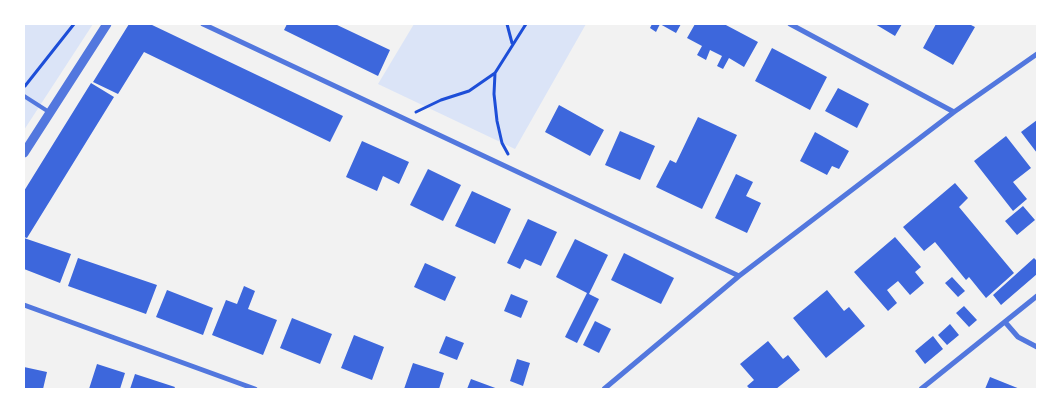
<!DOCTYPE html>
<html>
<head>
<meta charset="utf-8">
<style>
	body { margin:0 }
	#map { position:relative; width:1061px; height:413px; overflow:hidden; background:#f2f2f2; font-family:Helvetica,sans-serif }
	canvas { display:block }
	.frame { position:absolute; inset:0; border:25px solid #fff; pointer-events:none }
</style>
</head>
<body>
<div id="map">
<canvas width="1061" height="413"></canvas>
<div class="frame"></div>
</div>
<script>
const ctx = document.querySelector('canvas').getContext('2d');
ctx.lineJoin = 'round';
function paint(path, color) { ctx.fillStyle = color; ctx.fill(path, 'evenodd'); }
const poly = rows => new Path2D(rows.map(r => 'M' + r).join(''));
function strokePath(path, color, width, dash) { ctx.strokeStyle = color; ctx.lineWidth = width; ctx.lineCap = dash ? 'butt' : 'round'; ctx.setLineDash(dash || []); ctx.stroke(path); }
paint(poly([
	[24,24,93,24,24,130],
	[414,24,586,24,515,149,378,84]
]), '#dbe4f7');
paint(poly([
	[129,24,150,24,343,116,330,142,144,52,118,94,93,82],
	[287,24,335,24,390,50,378,76,284,30],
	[652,24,681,24,676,33,660,24,656,32,650,28],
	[695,24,724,24,758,42,744,67,729,58,723,69,717,66,722,56,710,50,706,60,697,55,702,46,687,38],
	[875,24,902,24,895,36],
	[936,24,969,24,975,27,953,65,923,48],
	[772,48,827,77,810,110,755,81],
	[91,83,114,97,27,238,24,237,24,191],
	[838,88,869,104,857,128,825,111],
	[559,105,604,130,590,156,545,132],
	[698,117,737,135,702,209,656,187,670,160,676,163],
	[1037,120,1037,153,1021,132],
	[620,131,655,146,640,180,605,165],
	[815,132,849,151,839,169,832,166,827,175,800,161],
	[1006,136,1031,168,1013,182,1027,199,1013,211,974,161],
	[362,141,409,162,399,184,383,176,377,191,346,177],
	[428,169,461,185,443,221,410,205],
	[736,174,753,182,746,196,761,203,747,233,715,218],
	[955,183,968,198,959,207,1014,273,986,298,969,277,966,280,935,242,924,251,903,227],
	[472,191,511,209,495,244,455,226],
	[1023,206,1035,220,1017,235,1005,221],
	[528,219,557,232,541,266,525,259,520,269,507,263],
	[895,237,921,267,915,272,924,283,910,295,898,281,887,290,897,303,888,311,854,272],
	[24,238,71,254,60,283,24,269],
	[575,239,608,255,589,294,599,299,577,343,565,337,587,293,556,277],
	[624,253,674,278,661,304,611,280],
	[78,258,157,285,146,314,68,286],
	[1034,258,1037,261,1037,274,1001,305,993,295],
	[425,263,456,277,445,301,414,287],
	[952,277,965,291,958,297,945,283],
	[244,286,255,291,248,309,277,320,263,355,212,335,226,300,237,304],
	[167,290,213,308,203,335,156,317],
	[827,290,844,311,849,307,865,326,826,358,793,318],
	[511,294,528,301,521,318,504,311],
	[964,306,977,320,969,327,956,313],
	[292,318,332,334,320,364,280,348],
	[595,321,611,329,599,353,583,345],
	[950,324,959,335,947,345,938,335],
	[354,335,384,347,372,380,341,368],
	[446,336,464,343,457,360,439,353],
	[933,336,943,349,925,364,915,351],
	[768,341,783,359,788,355,800,370,776,389,750,389,747,386,754,380,740,364],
	[517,359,530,363,523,386,510,381],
	[413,363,444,373,439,389,404,389],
	[97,364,125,373,120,389,89,389],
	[24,367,47,372,43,389,24,389],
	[135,374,175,387,174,389,130,389],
	[990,377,1020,389,985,389],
	[471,379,498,389,467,389]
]), '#3d67dc');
strokePath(poly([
	[507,24,512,43],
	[495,73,494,94,497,121,502,143,508,154],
	[25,86,74,24],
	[416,112,441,100,469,91,495,73,526,24]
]), '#1d4ed8', 3);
strokePath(poly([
	[24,96,49,112]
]), '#5277de', 4);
strokePath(poly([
	[203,24,739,276],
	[790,24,954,112],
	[24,305,255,389],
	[1005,322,1018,337,1037,347],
	[604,389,739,276,954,112,1037,54],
	[921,389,1037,296]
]), '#5277de', 5);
strokePath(poly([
	[24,153,107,24]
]), '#5277de', 9);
</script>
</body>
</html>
